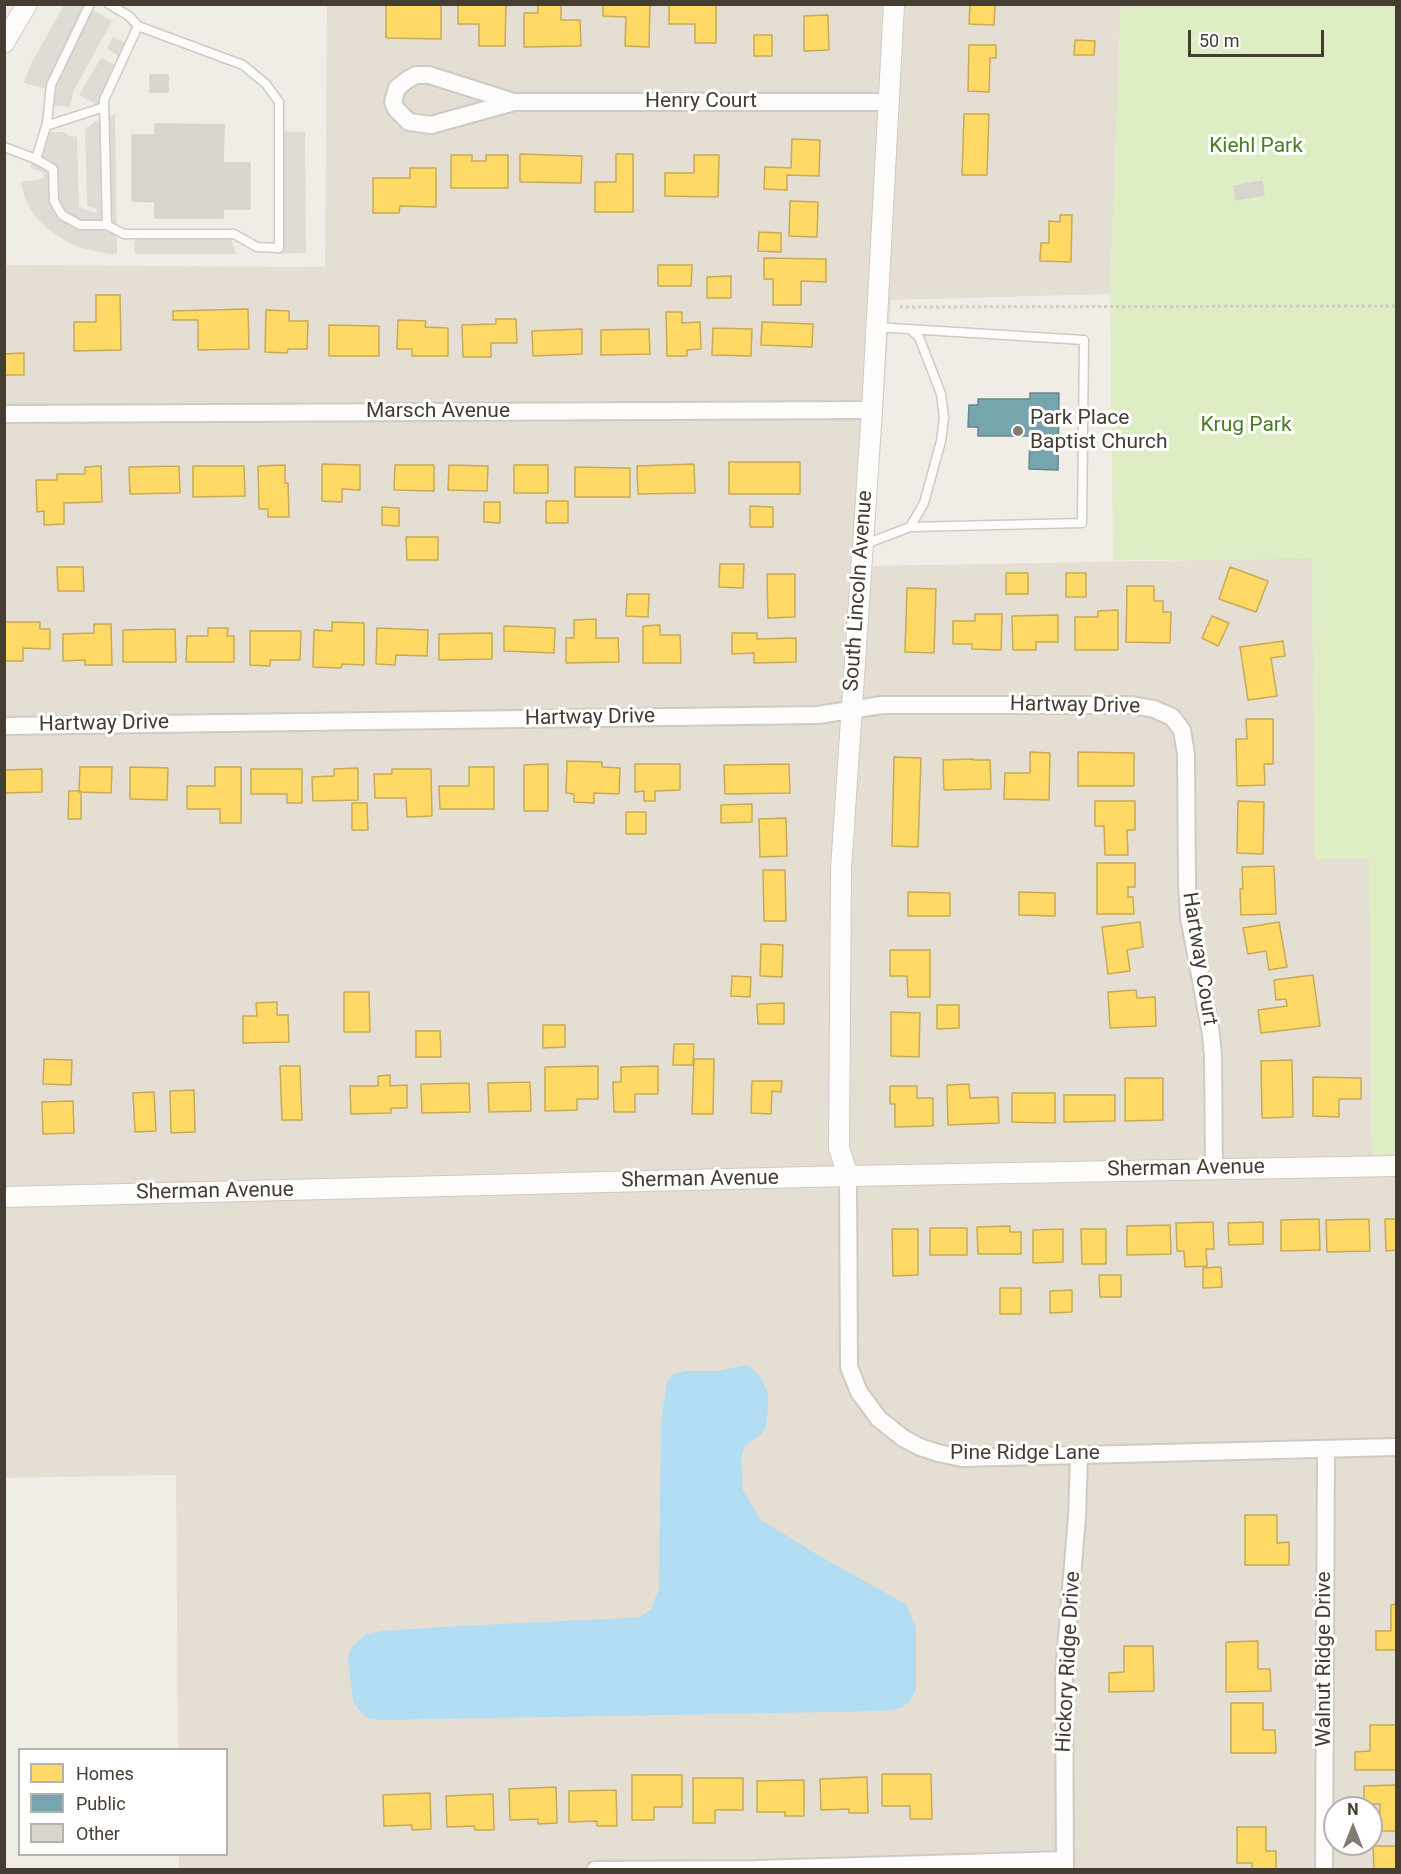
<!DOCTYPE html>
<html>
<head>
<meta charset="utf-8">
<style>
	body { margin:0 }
	#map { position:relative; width:1401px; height:1874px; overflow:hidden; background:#f0ede7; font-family:Roboto,sans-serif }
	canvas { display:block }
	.frame { position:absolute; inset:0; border:6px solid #463d32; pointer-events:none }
	.legend { position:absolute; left:18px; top:1748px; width:210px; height:108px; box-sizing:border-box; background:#fff; border:2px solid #b5b1ad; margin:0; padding:8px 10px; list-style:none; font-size:18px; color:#463d32 }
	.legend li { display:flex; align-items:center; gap:12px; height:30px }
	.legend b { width:30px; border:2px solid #b5b1ad }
	.north { position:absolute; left:1323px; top:1796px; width:60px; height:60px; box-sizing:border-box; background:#fff; border:2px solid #b5b1ad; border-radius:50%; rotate:0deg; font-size:16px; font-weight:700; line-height:24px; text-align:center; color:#463d32 }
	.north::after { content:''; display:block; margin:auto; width:21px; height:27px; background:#827b71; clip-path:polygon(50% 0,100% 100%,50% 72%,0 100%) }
	.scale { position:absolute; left:1188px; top:30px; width:136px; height:27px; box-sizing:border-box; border:3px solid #463d32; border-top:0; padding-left:8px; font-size:18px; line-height:21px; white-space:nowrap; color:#463d32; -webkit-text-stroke:4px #fff; paint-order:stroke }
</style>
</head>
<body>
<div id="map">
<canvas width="1401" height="1874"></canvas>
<div class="frame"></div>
<ul class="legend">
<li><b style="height:16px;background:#ffd966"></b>Homes</li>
<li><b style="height:16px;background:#76a5af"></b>Public</li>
<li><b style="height:16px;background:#d8d4ce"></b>Other</li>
</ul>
<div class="north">N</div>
<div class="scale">50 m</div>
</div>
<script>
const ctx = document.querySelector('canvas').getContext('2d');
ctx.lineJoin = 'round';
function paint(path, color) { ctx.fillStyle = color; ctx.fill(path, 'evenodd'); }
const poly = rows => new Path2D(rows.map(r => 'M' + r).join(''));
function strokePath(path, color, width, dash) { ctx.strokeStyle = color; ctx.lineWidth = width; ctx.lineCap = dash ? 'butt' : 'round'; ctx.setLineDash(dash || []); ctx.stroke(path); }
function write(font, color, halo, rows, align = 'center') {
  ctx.font = font + ' Roboto,sans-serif'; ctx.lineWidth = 6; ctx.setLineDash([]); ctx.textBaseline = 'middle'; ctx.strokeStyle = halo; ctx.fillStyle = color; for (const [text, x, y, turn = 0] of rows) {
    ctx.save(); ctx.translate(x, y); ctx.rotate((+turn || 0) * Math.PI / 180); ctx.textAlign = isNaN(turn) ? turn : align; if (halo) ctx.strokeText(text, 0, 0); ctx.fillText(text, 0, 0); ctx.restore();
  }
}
paint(poly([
	[327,5,1121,5,1110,294,891,300,871,566,1312,558,1315,858,1369,858,1372,1154,1396,1154,1396,1869,179,1869,179,1855,226,1854,226,1750,178,1749,176,1475,5,1478,4,265,325,267],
	[1335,1808,1371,1808,1371,1844,1335,1844]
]), '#e5ded3');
paint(poly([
	[1121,5,1396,5,1396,1154,1372,1155,1369,859,1315,859,1312,559,1113,560,1110,294]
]), '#dfedc4');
paint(poly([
	[64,5,84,5,112,21,73,92,70,107,53,105,56,92,24,83,31,64],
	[113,37,134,47,102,107,79,95,101,58,115,65,119,57,107,48],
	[115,114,117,254,110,254,77,247,61,238,47,228,34,215,25,198,21,182,42,179,44,176,43,173,30,167,40,138,40,132,64,132,69,136,77,137,79,207,97,213,97,209,87,206,85,130,94,122],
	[276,131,305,132,306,253,275,254],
	[141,230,231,231,231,240,236,254,135,254,134,241,141,240]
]), '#dfdcd6');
paint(poly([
	[746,1365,754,1370,762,1379,768,1394,768,1409,766,1427,761,1434,745,1446,741,1458,743,1490,761,1520,818,1555,907,1605,916,1628,916,1688,910,1701,901,1708,887,1711,382,1720,370,1719,362,1714,353,1702,348,1658,351,1648,366,1634,382,1631,459,1626,627,1618,639,1617,651,1610,659,1588,661,1420,667,1382,673,1374,686,1371,718,1371]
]), '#b2ddf3');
const homes = poly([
	[386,4,441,4,441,39,386,38,386,4],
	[458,4,506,4,505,46,479,46,479,24,458,24,458,4],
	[538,4,561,4,561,20,580,20,581,46,524,47,524,13,538,13,538,4],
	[603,4,650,4,649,47,625,46,626,17,603,16,603,4],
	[669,4,716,4,716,43,695,43,695,24,669,24,669,4],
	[970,4,995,4,994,25,969,24,970,4],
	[828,15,829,50,804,51,804,16,828,15],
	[754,35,772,35,772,56,754,56,754,35],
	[1075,40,1095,41,1094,55,1074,55,1075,40],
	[969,45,996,45,996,58,990,58,989,92,968,91,969,45],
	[964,114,989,114,987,175,962,175,964,114],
	[792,139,820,140,819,176,787,175,787,190,764,189,765,167,791,168,792,139],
	[520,154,582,156,581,183,520,182,520,154],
	[616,154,633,154,633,212,595,212,595,182,616,182,616,154],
	[451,155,472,155,472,161,486,161,486,155,508,155,508,188,451,188,451,155],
	[694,155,719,155,718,197,665,196,665,173,694,173,694,155],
	[410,168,436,168,436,207,400,206,399,213,373,213,373,178,410,178,410,168],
	[790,201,818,202,817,237,789,236,790,201],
	[1060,215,1072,215,1071,262,1040,261,1041,243,1049,243,1049,221,1060,222,1060,215],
	[759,232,781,233,781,252,758,251,759,232],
	[764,258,826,259,826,282,801,281,801,305,773,305,773,279,764,279,764,258],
	[658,265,692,265,691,286,658,286,658,265],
	[731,276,731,298,707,298,707,277,731,276],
	[96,295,120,295,121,350,74,351,74,322,96,322,96,295],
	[248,309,249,349,198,350,198,320,173,320,173,311,248,309],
	[266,310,289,311,289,321,308,321,307,349,288,349,287,353,265,352,266,310],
	[666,312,682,312,682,323,700,322,701,349,687,350,687,356,667,356,666,312],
	[496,319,516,319,517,343,491,343,491,357,463,357,462,325,496,324,496,319],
	[398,320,426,321,425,327,448,328,448,356,412,356,412,349,397,349,398,320],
	[762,322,813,324,812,347,761,345,762,322],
	[329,325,379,326,379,356,329,356,329,325],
	[713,328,752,329,751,356,712,355,713,328],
	[582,329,582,354,533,356,532,331,582,329],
	[649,329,650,354,601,355,601,330,649,329],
	[24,353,24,375,4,375,4,354,24,353],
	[729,462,800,462,800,494,729,494,729,462],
	[322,464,360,465,360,490,342,489,342,502,322,501,322,464],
	[694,464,695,493,638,494,637,466,694,464],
	[285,465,285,483,288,483,289,517,268,517,268,509,259,509,258,466,285,465],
	[395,465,434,465,434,491,394,490,395,465],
	[449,465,488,466,487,491,448,490,449,465],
	[514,465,548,465,548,493,514,493,514,465],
	[101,466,102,502,64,503,64,524,44,525,44,511,37,512,36,480,57,480,57,474,85,474,85,467,101,466],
	[179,466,180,493,130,494,129,467,179,466],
	[193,466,244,466,245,496,193,497,193,466],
	[575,467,630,468,630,497,575,497,575,467],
	[546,501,568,501,568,523,546,523,546,501],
	[484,502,500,502,500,523,484,522,484,502],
	[750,506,773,507,773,527,750,527,750,506],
	[382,507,399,508,399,526,382,525,382,507],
	[406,537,438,537,438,560,407,560,406,537],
	[720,564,744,564,743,588,719,587,720,564],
	[57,567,83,567,84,591,58,591,57,567],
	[1230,567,1268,581,1256,612,1219,599,1230,567],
	[1006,573,1028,573,1028,594,1006,594,1006,573],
	[1066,573,1086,573,1086,597,1066,597,1066,573],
	[767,574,795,574,795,617,768,618,767,574],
	[1127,586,1154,586,1154,601,1163,601,1163,612,1171,612,1170,643,1126,642,1127,586],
	[907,588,936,589,934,653,905,652,907,588],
	[627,594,649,594,648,617,626,616,627,594],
	[1118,610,1118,650,1075,650,1075,617,1098,617,1098,611,1118,610],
	[975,614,1002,614,1001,650,972,649,972,644,953,644,953,621,975,621,975,614],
	[1058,615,1058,642,1036,642,1036,650,1013,650,1012,616,1058,615],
	[1212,616,1229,623,1218,646,1202,638,1212,616],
	[596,619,596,638,618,638,619,662,566,663,566,638,574,638,574,620,596,619],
	[4,622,40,622,40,629,50,629,50,649,23,648,23,661,4,661,4,622],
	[332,622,364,623,364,665,342,664,341,668,313,667,314,630,332,631,332,622],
	[94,624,111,624,112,665,85,665,85,660,63,661,63,634,94,633,94,624],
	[660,625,660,635,680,635,681,663,643,663,643,626,660,625],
	[504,626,555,628,554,653,504,651,504,626],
	[208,628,228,628,227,636,234,636,234,662,186,662,187,636,208,636,208,628],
	[377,628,428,630,427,656,396,655,395,665,376,664,377,628],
	[175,629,176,662,123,662,123,630,175,629],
	[250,631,301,631,300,660,270,660,270,666,250,665,250,631],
	[492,633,492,659,439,660,439,634,492,633],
	[732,633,757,633,757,639,796,638,796,662,754,663,754,653,732,654,732,633],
	[1283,641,1285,656,1271,658,1277,696,1248,700,1240,647,1283,641],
	[1246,719,1273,719,1273,764,1264,764,1265,785,1237,786,1236,739,1247,739,1246,719],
	[1030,752,1050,753,1049,800,1004,799,1005,773,1030,773,1030,752],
	[1078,752,1134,753,1134,786,1078,786,1078,752],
	[894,757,921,758,918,847,892,846,894,757],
	[973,759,973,760,990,760,991,789,944,790,943,760,973,759],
	[567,761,602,762,602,767,620,768,619,794,594,793,594,803,574,802,574,794,566,793,567,761],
	[548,764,548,811,524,811,524,765,548,764],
	[635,764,680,764,680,790,655,791,655,801,644,801,644,791,635,792,635,764],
	[789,764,790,793,725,794,724,765,789,764],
	[80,767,112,767,111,793,79,792,80,767],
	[130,767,168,768,167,800,130,799,130,767],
	[215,767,241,767,241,823,220,823,220,809,187,809,187,786,215,786,215,767],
	[469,767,494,767,494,809,440,809,439,786,469,786,469,767],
	[358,768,358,800,313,801,312,777,334,776,334,769,358,768],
	[42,769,42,792,4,793,4,770,42,769],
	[251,769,302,769,302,803,287,803,287,794,251,794,251,769],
	[392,769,431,769,432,816,407,817,406,798,375,798,374,774,392,774,392,769],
	[69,791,81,791,81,819,68,819,69,791],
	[1095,801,1135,801,1135,830,1127,830,1128,855,1105,855,1104,826,1095,826,1095,801],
	[1238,801,1264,802,1263,854,1237,853,1238,801],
	[352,803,367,803,368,830,352,830,352,803],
	[752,804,752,822,721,823,721,805,752,804],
	[626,812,646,812,646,834,626,834,626,812],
	[786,818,787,856,760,857,759,819,786,818],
	[1097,863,1135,863,1135,887,1128,887,1128,897,1133,897,1134,914,1097,914,1097,863],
	[1274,866,1276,914,1241,915,1240,889,1243,889,1242,867,1274,866],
	[763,870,785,870,786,921,764,921,763,870],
	[908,892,950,893,950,916,908,916,908,892],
	[1019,892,1055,893,1055,916,1019,915,1019,892],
	[1140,922,1143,947,1127,950,1130,971,1108,974,1102,927,1140,922],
	[1279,922,1287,967,1269,970,1266,951,1248,954,1243,928,1279,922],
	[761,944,783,945,782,977,760,976,761,944],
	[890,950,930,950,930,997,908,997,907,976,890,976,890,950],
	[1313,975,1320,1026,1261,1033,1258,1010,1287,1006,1286,999,1276,1000,1274,980,1313,975],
	[732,976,751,977,750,997,731,996,732,976],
	[1136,990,1137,998,1155,997,1156,1026,1110,1028,1108,992,1136,990],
	[344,992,369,992,370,1032,344,1032,344,992],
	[277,1002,277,1015,288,1015,289,1042,243,1043,243,1016,257,1016,256,1003,277,1002],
	[784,1003,784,1024,758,1024,757,1004,784,1003],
	[937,1005,959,1005,959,1028,937,1029,937,1005],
	[891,1012,920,1013,919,1057,891,1056,891,1012],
	[543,1025,565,1025,565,1047,543,1048,543,1025],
	[416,1031,440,1031,441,1057,416,1057,416,1031],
	[674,1044,694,1044,693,1065,673,1065,674,1044],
	[44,1059,72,1060,71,1085,43,1084,44,1059],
	[694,1059,714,1059,713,1114,692,1114,694,1059],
	[1292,1060,1293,1117,1262,1118,1261,1061,1292,1060],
	[280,1066,300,1066,302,1120,282,1120,280,1066],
	[598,1066,598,1099,577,1099,577,1110,545,1111,545,1067,598,1066],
	[658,1066,658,1094,635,1094,635,1112,614,1112,613,1082,621,1082,621,1067,658,1066],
	[390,1075,390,1086,407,1085,407,1108,391,1108,391,1113,351,1114,350,1086,378,1086,378,1076,390,1075],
	[1313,1077,1361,1078,1361,1099,1339,1099,1339,1117,1313,1116,1313,1077],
	[1125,1078,1163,1078,1163,1120,1125,1121,1125,1078],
	[752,1081,782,1081,781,1092,772,1091,771,1114,751,1113,752,1081],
	[530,1082,531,1111,489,1112,488,1083,530,1082],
	[469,1083,470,1112,422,1113,421,1084,469,1083],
	[969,1084,970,1098,998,1097,999,1123,948,1125,947,1085,969,1084],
	[890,1086,917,1086,917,1098,933,1098,933,1126,895,1127,895,1104,890,1104,890,1086],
	[194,1090,195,1132,171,1133,170,1091,194,1090],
	[154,1092,156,1131,135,1132,133,1093,154,1092],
	[1012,1093,1055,1093,1055,1123,1012,1122,1012,1093],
	[1064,1095,1115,1095,1115,1121,1064,1122,1064,1095],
	[73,1101,74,1133,43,1134,42,1102,73,1101],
	[1319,1219,1320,1250,1281,1251,1281,1220,1319,1219],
	[1369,1219,1370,1251,1327,1252,1326,1220,1369,1219],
	[1385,1219,1396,1219,1396,1250,1386,1251,1385,1219],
	[1213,1222,1214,1249,1206,1249,1207,1266,1185,1267,1184,1251,1177,1251,1176,1223,1213,1222],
	[1263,1222,1263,1244,1229,1245,1228,1223,1263,1222],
	[1170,1225,1171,1254,1127,1255,1127,1226,1170,1225],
	[1010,1226,1010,1232,1021,1232,1021,1254,978,1254,977,1227,1010,1226],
	[930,1228,967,1228,967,1255,930,1255,930,1228],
	[892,1229,918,1229,918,1275,893,1276,892,1229],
	[1063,1229,1063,1262,1033,1263,1033,1230,1063,1229],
	[1081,1229,1106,1229,1106,1264,1082,1264,1081,1229],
	[1221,1267,1222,1287,1203,1288,1203,1268,1221,1267],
	[1099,1275,1121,1275,1121,1297,1100,1297,1099,1275],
	[1000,1288,1021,1288,1021,1314,1000,1314,1000,1288],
	[1072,1290,1072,1312,1050,1313,1050,1291,1072,1290],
	[1245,1515,1277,1515,1277,1543,1289,1542,1289,1565,1245,1565,1245,1515],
	[1396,1604,1396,1650,1376,1650,1376,1631,1391,1631,1391,1605,1396,1604],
	[1258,1641,1258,1669,1270,1669,1271,1691,1226,1692,1226,1642,1258,1641],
	[1124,1646,1153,1646,1154,1691,1109,1692,1109,1673,1124,1672,1124,1646],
	[1231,1703,1263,1703,1263,1730,1275,1730,1276,1753,1231,1753,1231,1703],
	[1370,1725,1396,1725,1396,1770,1355,1770,1355,1752,1370,1751,1370,1725],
	[882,1774,931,1774,932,1819,910,1819,910,1806,882,1806,882,1774],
	[632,1775,682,1775,682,1807,654,1807,654,1820,632,1820,632,1775],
	[867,1777,868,1813,849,1813,849,1809,821,1810,820,1779,867,1777],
	[693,1778,743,1778,743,1810,715,1810,715,1823,693,1823,693,1778],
	[804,1780,804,1816,785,1816,785,1812,757,1812,757,1781,804,1780],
	[1396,1785,1396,1831,1380,1831,1380,1804,1364,1804,1364,1786,1396,1785],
	[556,1787,557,1823,538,1824,538,1819,510,1820,509,1789,556,1787],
	[616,1790,617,1826,597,1826,597,1821,569,1822,569,1791,616,1790],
	[430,1793,431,1829,412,1830,412,1825,384,1826,383,1795,430,1793],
	[493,1794,494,1830,475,1830,474,1826,447,1827,446,1796,493,1794],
	[1237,1827,1266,1827,1266,1851,1276,1851,1276,1870,1252,1870,1252,1863,1237,1863,1237,1827],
	[1373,1846,1396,1846,1396,1870,1374,1870,1373,1846]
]);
paint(homes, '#ffd966');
strokePath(homes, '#c8aa56', 1.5);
const public = poly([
	[1030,393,1059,393,1058,470,1029,469,1030,436,978,436,978,427,968,427,969,405,978,405,978,399,1030,399,1030,393]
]);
paint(public, '#76a5af');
strokePath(public, '#68868a', 1.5);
const building = poly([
	[150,75,168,75,168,92,150,92,150,75],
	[155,124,224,125,223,163,250,163,250,209,223,209,223,218,155,218,155,202,132,201,132,135,155,135,155,124],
	[1262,181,1264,195,1236,200,1234,186,1262,181]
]);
paint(building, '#d8d4ce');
strokePath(building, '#d8d4cd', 1.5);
const service = poly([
	[46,126,104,107],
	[4,147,36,159,53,169,54,201,62,215,80,225,107,225,124,234,234,234,257,247,279,248,279,102,266,84,243,65,138,26,129,16,109,4],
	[36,159,47,123,51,85,90,4],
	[107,225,104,100,138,26],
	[910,527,924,503,941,441,944,418,941,394,919,337,912,331],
	[863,545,910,527,1082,523,1084,340,876,327]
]);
const minor = poly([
	[514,102,429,75,416,75,407,80,397,88,393,102,396,109,409,122,431,125,514,102,888,102],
	[4,414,872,410],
	[4,726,818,715,882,705,1132,705,1154,709,1172,717,1182,730,1186,754,1187,883,1189,917,1211,1034,1213,1057,1214,1169],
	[848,1176,849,1367,859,1392,879,1419,903,1438,920,1447,938,1453,962,1458,1396,1447],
	[1065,1869,1064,1672,1077,1517,1079,1455],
	[595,1870,756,1869,1065,1860],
	[1324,1870,1326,1449]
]);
const tertiary = poly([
	[4,43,27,4],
	[848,1176,839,1148,841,869,872,410,894,4],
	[4,1197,848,1176,1396,1166]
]);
strokePath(service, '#cecac5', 11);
strokePath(minor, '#cecac5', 20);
strokePath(tertiary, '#cecac5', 22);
strokePath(poly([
	[900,307,1396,306]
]), '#d1cdc8', 3, [3, 3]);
strokePath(service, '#fdfcfb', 8);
strokePath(minor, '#fdfcfb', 16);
strokePath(tertiary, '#fdfcfb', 20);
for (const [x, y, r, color] of [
	[1018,431,6,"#827b71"]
]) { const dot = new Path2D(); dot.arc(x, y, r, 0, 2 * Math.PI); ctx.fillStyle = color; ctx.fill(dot); strokePath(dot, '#fff', 2); }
write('21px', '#463d32', '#fff', [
	["Henry Court",701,102],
	["Marsch Avenue",438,412],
	["South Lincoln Avenue",859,591,-86],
	["Hartway Drive",1075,706,1],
	["Hartway Drive",590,718,-1],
	["Hartway Drive",104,724,-1],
	["Hartway Court",1199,959,81],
	["Sherman Avenue",1186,1169,-1],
	["Sherman Avenue",700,1180,-1],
	["Sherman Avenue",215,1192,-1],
	["Pine Ridge Lane",1025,1454],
	["Walnut Ridge Drive",1325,1659,-90],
	["Hickory Ridge Drive",1069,1662,-87]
]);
write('21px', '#487e20', '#fff', [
	["Kiehl Park",1256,147],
	["Krug Park",1246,426]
]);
write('21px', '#463d32', '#fff', [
	["Park Place",1030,419],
	["Baptist Church",1030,443]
], 'left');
</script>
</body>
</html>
